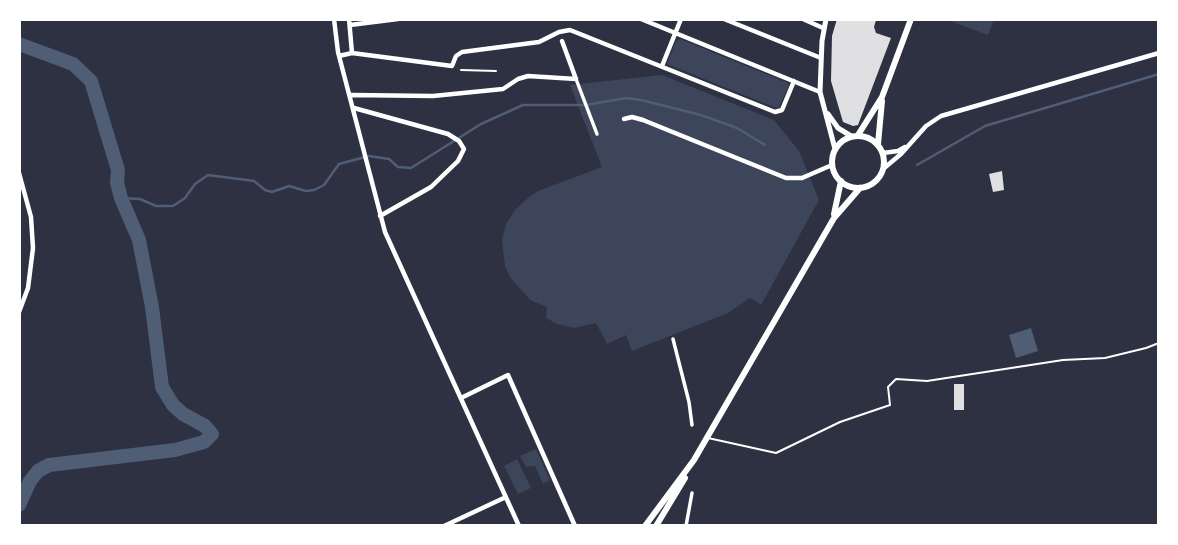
<!DOCTYPE html>
<html>
<head>
<meta charset="utf-8">
<style>
	body { margin:0 }
	#map { position:relative; width:1178px; height:545px; overflow:hidden; background:#2d3142; font-family:"Golos Text",sans-serif }
	canvas { display:block }
	.frame { position:absolute; inset:0; border:21px solid #fff; pointer-events:none }
</style>
</head>
<body>
<div id="map">
<canvas width="1178" height="545"></canvas>
<div class="frame"></div>
</div>
<script>
const ctx = document.querySelector('canvas').getContext('2d');
ctx.lineJoin = 'round';
function paint(path, color) { ctx.fillStyle = color; ctx.fill(path, 'evenodd'); }
const poly = rows => new Path2D(rows.map(r => 'M' + r).join(''));
function strokePath(path, color, width, dash) { ctx.strokeStyle = color; ctx.lineWidth = width; ctx.lineCap = dash ? 'butt' : 'round'; ctx.setLineDash(dash || []); ctx.stroke(path); }
paint(poly([
	[945,19,994,19,988,35],
	[680,39,788,83,789,86,779,107,776,108,667,64,676,41],
	[662,75,774,120,799,151,819,200,761,305,750,298,728,313,632,351,626,335,607,344,596,323,574,328,557,324,546,318,547,307,530,300,510,277,505,266,502,240,506,224,515,210,530,196,538,191,602,167,570,85],
	[536,449,550,480,543,484,535,466,526,467,520,456],
	[517,459,531,488,518,494,504,466]
]), '#3c4559');
paint(poly([
	[1031,328,1038,351,1016,358,1009,335]
]), '#4f5d75');
strokePath(poly([
	[917,165,985,126,1159,74],
	[121,198,140,199,156,206,173,206,185,198,195,184,208,175,254,181,265,190,272,192,289,186,306,191,314,190,324,185,339,164,369,156,389,159,398,167,411,168,481,124,523,105,586,105,626,98,641,100,701,115,737,128,765,145]
]), '#4f5d75', 2.5);
strokePath(poly([
	[19,44,73,64,91,81,118,170,117,183,121,198,139,240,152,307,162,387,173,405,183,414,205,426,212,434,204,442,175,450,49,465,38,471,30,481,19,505]
]), '#4f5d75', 14);
paint(poly([
	[837,19,873,19,876,20,874,27,876,33,891,38,858,125,853,126,843,122,831,81,832,36],
	[1002,171,1004,190,993,192,989,174],
	[954,384,964,384,964,410,954,410]
]), '#e0e0e3');
strokePath(poly([
	[461,70,496,71],
	[708,438,776,453,840,422,890,405,888,387,896,379,927,381,1063,360,1105,358,1146,348,1159,343]
]), '#fff', 2);
strokePath(poly([
	[576,79,597,134],
	[673,339,689,402,692,425],
	[686,526,692,493]
]), '#fff', 3.5);
strokePath(poly([
	[334,19,338,52,385,232,519,526],
	[349,19,352,53],
	[641,19,820,92],
	[724,19,821,58],
	[803,19,823,28],
	[350,25,398,19],
	[339,56,352,53,452,66,456,56,462,52,539,42,559,32,570,30,775,112,782,110,794,81],
	[662,66,681,19],
	[351,95,433,96,503,89,518,79,528,76,576,79,562,41],
	[354,108,448,134,459,141,464,149,458,161,431,187,380,216],
	[624,119,632,117,643,120,786,178,802,178,832,165],
	[883,153,898,151,905,147],
	[883,169,901,154,926,126,941,116,1159,53],
	[19,173,31,217,33,248,28,288,19,312],
	[461,398,508,375,575,526],
	[444,526,506,497]
]), '#fff', 4.5);
strokePath(poly([
	[826,19,822,41,820,92,835,149],
	[828,114,838,128,851,136]
]), '#fff', 5);
strokePath(poly([
	[858,135,882,97,911,19],
	'832 162a26 26 0 1 1 52 0a26 26 0 1 1-52 0Z',
	[878,144,882,101],
	[834,214,841,181],
	[645,526,694,460,834,218,860,188],
	[656,526,685,478]
]), '#fff', 6);
</script>
</body>
</html>
